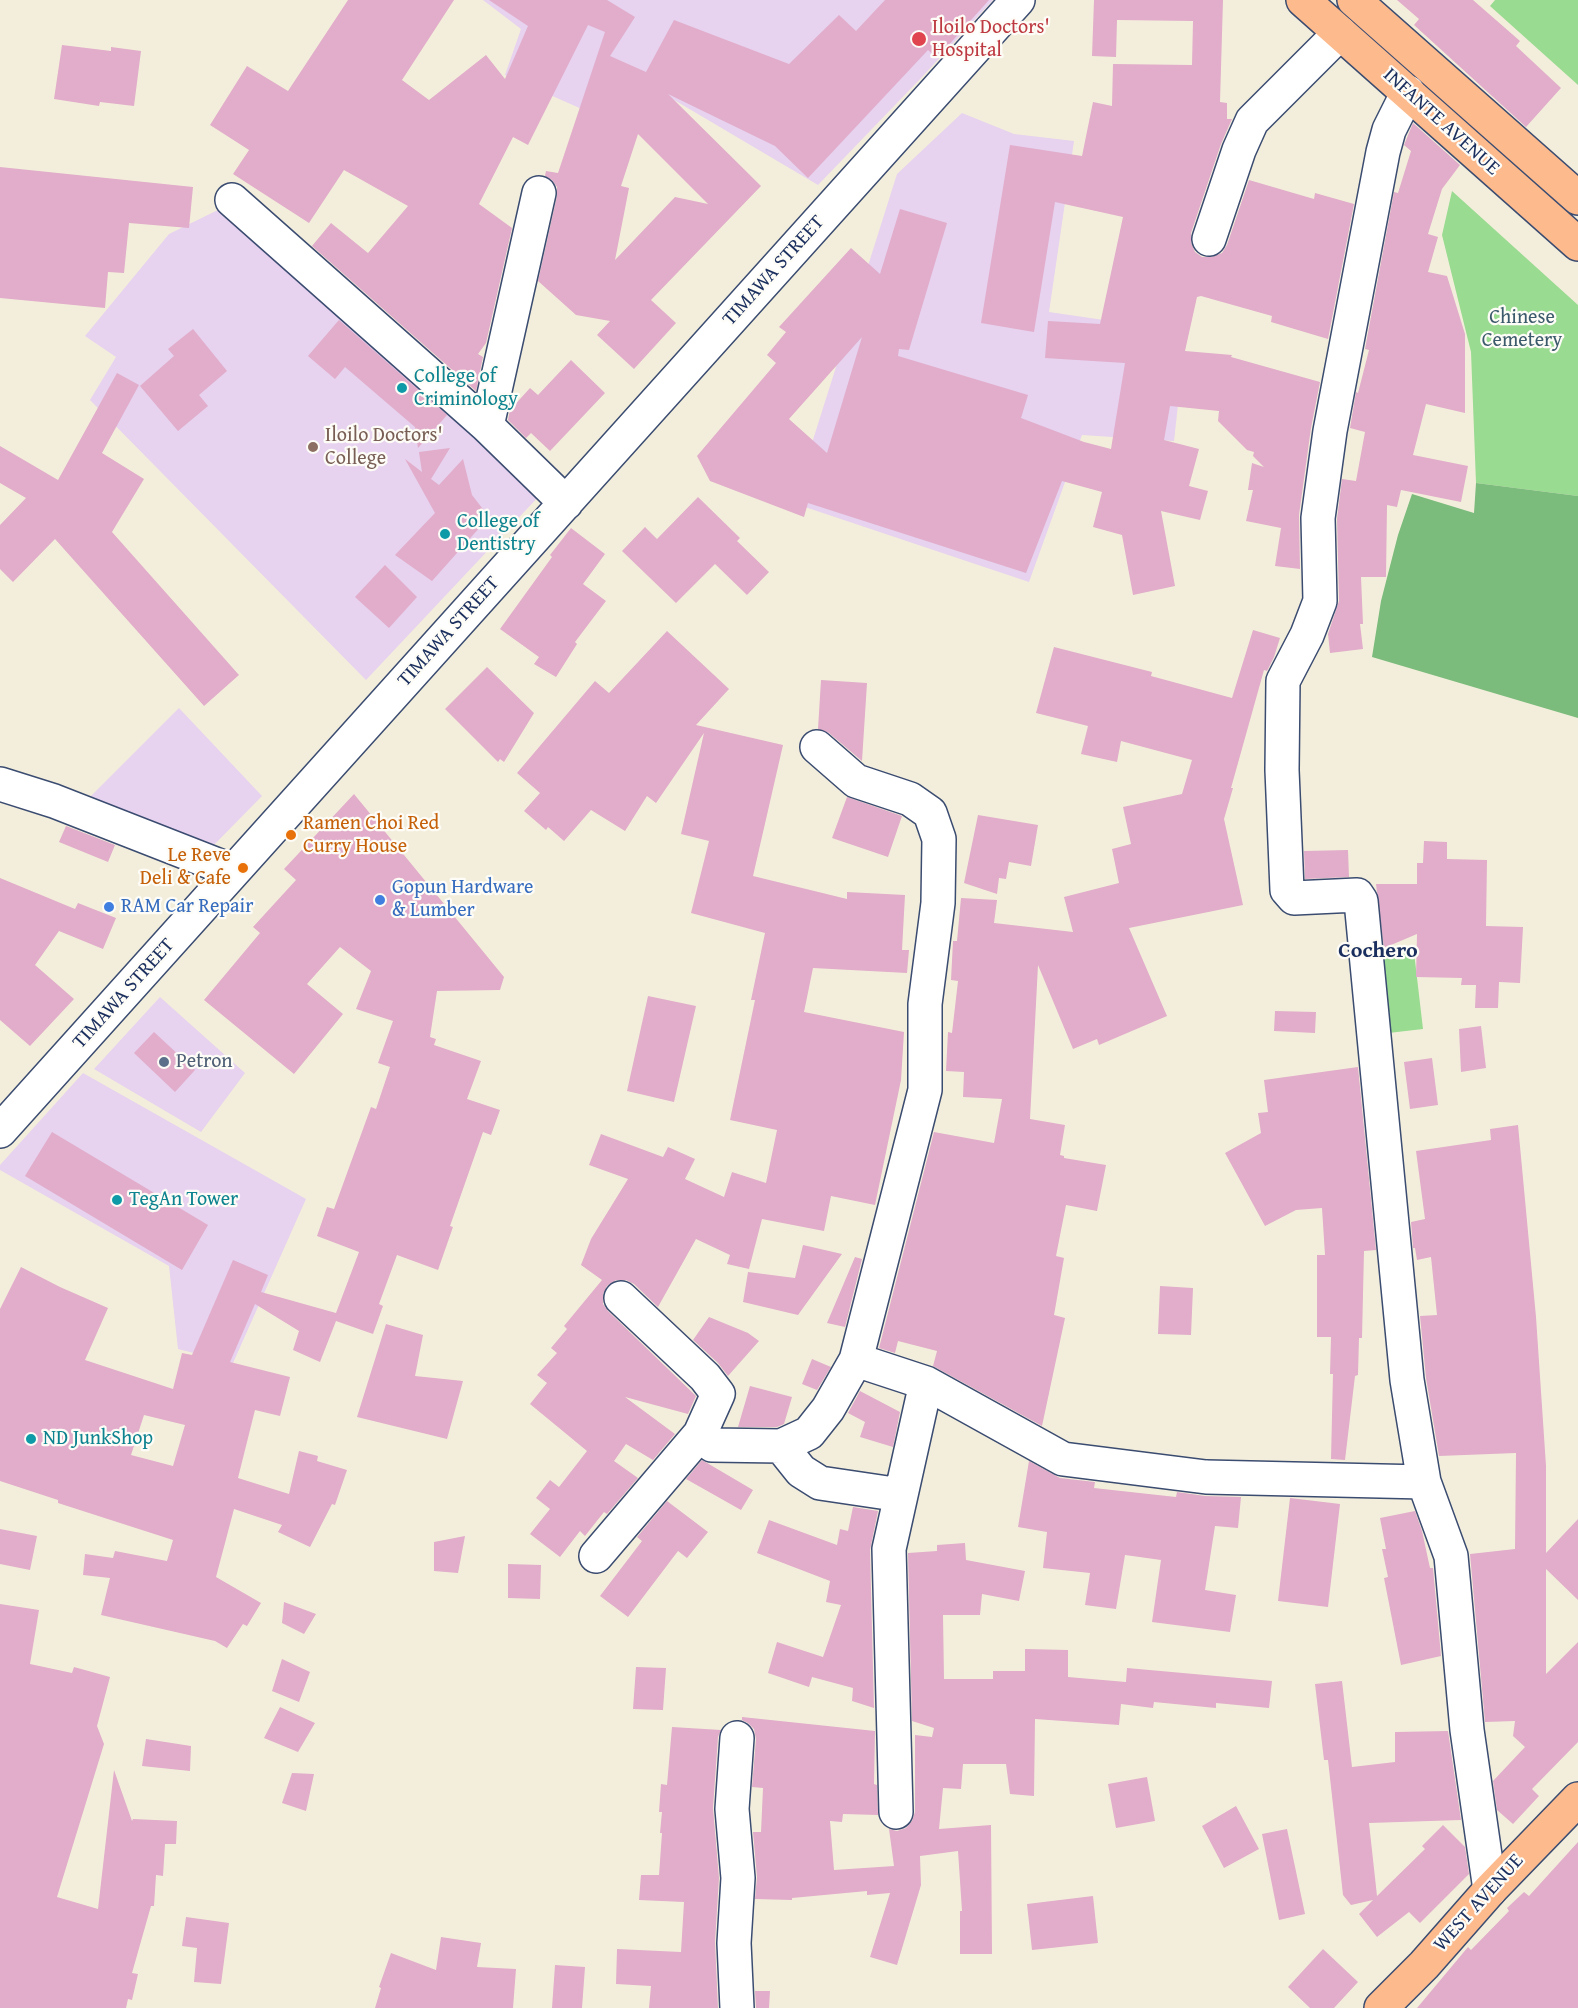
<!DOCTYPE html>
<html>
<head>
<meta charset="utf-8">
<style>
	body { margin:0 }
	canvas { display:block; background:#f3eedb }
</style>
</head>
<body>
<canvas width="1578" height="2008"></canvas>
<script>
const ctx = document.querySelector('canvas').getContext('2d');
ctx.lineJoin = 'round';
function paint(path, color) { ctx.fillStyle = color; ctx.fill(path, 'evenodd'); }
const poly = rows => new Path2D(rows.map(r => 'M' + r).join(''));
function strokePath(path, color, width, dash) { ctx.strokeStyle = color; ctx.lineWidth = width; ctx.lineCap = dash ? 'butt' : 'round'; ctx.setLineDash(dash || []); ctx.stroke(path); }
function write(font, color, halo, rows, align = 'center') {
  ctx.font = font + ' "Gentium Book Plus",serif'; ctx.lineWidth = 4.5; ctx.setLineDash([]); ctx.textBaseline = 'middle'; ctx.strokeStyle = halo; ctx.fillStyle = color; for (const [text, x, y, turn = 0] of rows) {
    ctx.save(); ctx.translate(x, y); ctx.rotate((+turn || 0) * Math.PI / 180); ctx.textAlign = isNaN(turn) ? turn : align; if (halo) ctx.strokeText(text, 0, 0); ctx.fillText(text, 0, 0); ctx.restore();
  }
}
paint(poly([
	[483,0,993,0,922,77,818,185,664,94,645,137,505,75,521,29],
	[962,113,1014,134,1074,141,1049,312,1186,332,1174,441,1082,435,1029,582,793,503,897,174],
	[224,207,541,494,366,680,90,400,116,357,85,336,169,234],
	[179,708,262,796,211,848,88,799],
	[160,997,245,1073,201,1132,94,1069],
	[83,1073,306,1199,233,1363,178,1349,169,1266,0,1170,0,1165]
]), '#e7d2ef');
paint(poly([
	[1495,0,1578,0,1578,85,1490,6],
	[1452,191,1578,305,1578,496,1476,483,1471,352,1442,235],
	[1414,952,1423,1029,1380,1034,1372,957]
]), '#9adb92');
paint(poly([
	[1476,483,1578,496,1578,718,1372,657,1381,601,1398,535,1412,494,1474,513]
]), '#7bbb7c');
paint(poly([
	[348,0,454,0,402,80,429,100,486,55,505,79,528,26,489,0,607,0,635,17,610,56,646,72,674,20,789,64,839,15,856,31,885,0,989,0,937,58,928,50,808,178,775,146,668,94,761,186,651,300,676,323,634,369,597,335,610,321,576,315,538,281,557,196,557,187,552,180,545,176,546,171,558,173,605,32,588,25,528,145,513,137,479,204,512,228,486,343,478,354,483,357,476,391,312,246,331,223,368,253,408,206,344,170,309,223,233,174,249,150,210,125,247,66,288,91],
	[638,134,708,204,675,197,615,260,629,188,621,186],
	[1094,0,1223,0,1220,102,1227,103,1227,119,1232,119,1221,144,1191,233,1191,243,1195,252,1202,257,1212,257,1222,253,1227,245,1249,180,1314,199,1315,193,1354,204,1328,339,1271,322,1272,316,1201,296,1197,297,1185,351,1232,355,1231,357,1320,382,1311,428,1299,515,1300,569,1275,566,1281,528,1246,521,1253,490,1248,490,1252,463,1264,467,1253,456,1254,452,1247,450,1218,421,1219,411,1170,406,1164,440,1199,449,1189,486,1208,491,1200,520,1161,511,1175,586,1133,595,1122,535,1093,527,1102,492,1062,481,1026,573,808,503,804,517,710,481,697,456,776,363,767,355,786,332,779,327,851,248,880,274,900,209,947,223,909,350,899,349,898,356,1028,395,1021,418,1084,442,1111,449,1125,363,1045,358,1048,321,1100,324,1123,217,1055,202,1034,332,981,323,1010,145,1082,156,1093,102,1112,106,1113,64,1192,65,1193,21,1117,20,1116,57,1092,56],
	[862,337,827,453,789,419],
	[1397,0,1473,0,1520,41,1516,46,1561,88,1526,127,1414,25,1419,19],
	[62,45,111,51,111,47,141,51,134,106,100,102,99,106,54,99],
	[1413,123,1460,165,1442,189,1428,234,1438,237,1428,272,1447,276,1465,334,1465,413,1426,404,1413,455,1468,466,1461,502,1401,490,1397,507,1387,505,1386,577,1361,577,1363,624,1360,624,1363,649,1330,653,1328,634,1339,601,1337,519,1342,479,1356,481,1365,432,1350,428,1356,392,1358,393,1369,350,1365,349,1394,192,1398,193,1411,151,1404,145],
	[0,167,193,187,189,228,129,223,124,273,108,272,105,308,0,298],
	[339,320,447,415,418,448,415,427,345,367,335,379,308,356],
	[193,329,227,371,199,395,208,406,178,431,140,386,174,356,168,349],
	[571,360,605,393,550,451,531,433,526,438,508,420,510,410,530,388,538,395],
	[117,373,139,385,102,453,144,479,112,532,239,675,204,706,55,539,13,582,0,569,0,525,26,498,0,483,0,446,58,480],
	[450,448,431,479,439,485,463,459,472,495,489,517,432,581,395,555,435,513,405,459,422,472,419,452],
	[698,497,740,538,737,541,769,572,747,595,715,564,676,603,622,551,645,527,657,539],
	[571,528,605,554,583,584,606,601,575,642,577,644,556,677,534,664,539,657,500,629,552,557,550,555],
	[385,565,417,597,389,628,355,597],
	[1253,630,1280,638,1274,657,1267,671,1264,670,1231,788,1233,788,1224,819,1243,905,1129,928,1167,1016,1099,1045,1097,1039,1073,1049,1038,965,1030,1119,1065,1125,1060,1155,1064,1156,1064,1158,1106,1165,1097,1211,1066,1205,1056,1256,1064,1258,1054,1315,1065,1318,1042,1426,933,1366,937,1351,898,1341,895,1353,879,1348,934,1132,994,1143,1002,1099,963,1097,964,1072,946,1071,948,1032,952,1033,958,981,951,980,953,941,957,941,961,898,997,900,994,923,1073,932,1064,897,1119,883,1112,849,1131,844,1123,807,1182,794,1192,760,1121,741,1117,762,1081,754,1088,726,1036,713,1054,647,1152,672,1151,676,1232,698],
	[667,631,729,689,696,725,783,745,753,876,847,899,847,892,905,895,902,950,909,950,907,973,813,968,804,1012,904,1032,901,1080,875,1205,831,1196,824,1231,762,1219,749,1269,727,1264,730,1255,696,1239,658,1307,634,1284,626,1280,616,1280,607,1286,603,1294,603,1304,608,1311,696,1396,688,1414,625,1397,675,1434,653,1460,626,1444,614,1461,638,1478,607,1514,604,1512,585,1536,580,1531,560,1557,530,1534,550,1509,536,1498,550,1480,559,1487,587,1451,530,1404,547,1383,537,1375,557,1353,551,1348,567,1329,564,1326,602,1280,581,1265,591,1239,628,1179,589,1165,601,1134,663,1157,668,1147,695,1159,685,1179,724,1197,732,1172,766,1183,777,1130,730,1120,755,1000,751,1000,765,933,691,913,709,841,681,834,704,733,656,803,647,796,625,831,591,810,564,841,548,827,546,830,524,811,540,793,517,773,595,681,609,693],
	[487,667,534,713,504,762,500,759,498,762,445,709],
	[821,680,867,683,862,761,829,733,818,729],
	[354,794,504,977,500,990,437,991,430,1037,436,1039,434,1045,481,1061,467,1099,500,1110,491,1135,483,1132,450,1226,453,1227,438,1270,397,1255,379,1304,383,1306,373,1334,336,1321,320,1362,293,1350,299,1331,255,1304,230,1362,290,1377,280,1416,255,1410,238,1478,289,1494,299,1451,318,1456,317,1461,347,1470,335,1505,332,1504,310,1547,278,1532,282,1525,234,1509,216,1577,261,1603,247,1626,243,1624,227,1648,215,1641,101,1615,110,1578,83,1575,85,1554,113,1558,115,1551,167,1561,173,1540,58,1503,58,1500,0,1481,0,1309,21,1267,60,1287,108,1308,85,1360,173,1389,182,1353,192,1355,233,1260,268,1275,261,1292,336,1313,359,1252,317,1236,327,1207,334,1209,371,1107,376,1109,390,1067,378,1063,393,1021,356,1009,371,971,340,947,307,984,343,1014,294,1074,204,1000,260,933,253,927,296,880,284,869],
	[144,1415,185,1425,173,1466,131,1455],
	[847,797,902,816,888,857,832,838],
	[978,815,1038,825,1031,866,1009,862,1006,879,999,878,997,894,964,883],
	[66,826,115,845,108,862,59,842],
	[1424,841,1447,842,1447,859,1487,860,1486,926,1523,927,1520,983,1499,982,1498,1008,1475,1008,1476,985,1461,985,1462,978,1416,977,1417,934,1384,948,1376,884,1417,884,1417,863,1423,863],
	[1348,850,1349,877,1305,879,1304,851],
	[0,878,75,909,78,903,116,918,103,949,59,931,35,965,74,999,30,1046,0,1020],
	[648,996,696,1006,674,1102,627,1091],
	[1275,1011,1316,1012,1315,1033,1274,1031],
	[1481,1026,1486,1068,1461,1072,1459,1029],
	[154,1032,195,1070,175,1092,134,1053],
	[1432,1058,1438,1105,1410,1109,1404,1062],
	[1358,1067,1376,1250,1364,1251,1362,1338,1359,1338,1358,1375,1355,1376,1345,1460,1331,1459,1333,1374,1330,1374,1331,1337,1317,1337,1317,1255,1325,1255,1322,1208,1296,1210,1265,1226,1225,1153,1261,1133,1258,1113,1268,1112,1264,1080],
	[1518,1125,1536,1317,1546,1466,1546,1553,1578,1519,1578,1600,1546,1569,1546,1674,1578,1642,1578,1742,1532,1789,1539,1796,1513,1824,1497,1810,1493,1781,1525,1747,1513,1736,1515,1721,1485,1722,1470,1554,1515,1549,1516,1453,1439,1456,1426,1378,1420,1316,1437,1315,1431,1257,1417,1260,1415,1248,1413,1248,1411,1222,1425,1219,1416,1151,1491,1140,1490,1129],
	[52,1132,208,1225,182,1270,25,1176],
	[803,1245,842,1254,798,1315,743,1302,748,1272,795,1278],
	[855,1257,862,1259,845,1327,827,1323],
	[1160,1286,1193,1288,1191,1335,1158,1334],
	[709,1317,748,1333,759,1341,728,1376,718,1363,693,1340],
	[386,1324,423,1335,415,1376,463,1381,447,1439,357,1417],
	[812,1359,831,1367,817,1390,802,1384],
	[750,1386,792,1397,784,1424,777,1427,738,1427],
	[860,1391,900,1412,893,1447,860,1437,865,1422,848,1413],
	[702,1460,753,1490,741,1510,686,1479],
	[1029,1461,1060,1478,1095,1482,1094,1488,1176,1497,1177,1492,1205,1496,1241,1497,1238,1528,1215,1526,1205,1590,1236,1595,1230,1632,1152,1622,1161,1560,1125,1555,1116,1609,1085,1605,1090,1573,1043,1568,1047,1532,1018,1527],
	[1290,1498,1340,1504,1328,1607,1278,1601],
	[667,1501,708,1532,687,1558,678,1551,628,1617,600,1596,642,1541,637,1537],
	[853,1507,878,1511,870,1550,874,1708,852,1701,853,1688,812,1677,809,1687,768,1673,777,1642,823,1657,841,1605,826,1602,830,1581,757,1553,769,1520,837,1545,840,1529,848,1531],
	[1415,1511,1422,1531,1430,1568,1433,1568,1441,1656,1401,1665,1384,1578,1388,1577,1382,1549,1386,1549,1380,1518],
	[0,1529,37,1536,30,1570,0,1564],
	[465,1536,458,1573,434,1571,434,1542],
	[965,1543,966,1560,1025,1571,1019,1601,982,1594,980,1615,943,1615,944,1679,993,1679,993,1671,1025,1671,1025,1649,1068,1650,1068,1677,1126,1682,1127,1668,1272,1681,1269,1708,1216,1703,1216,1708,1154,1702,1153,1708,1121,1704,1119,1725,1035,1719,1034,1796,1010,1794,1006,1764,963,1764,961,1789,943,1788,939,1829,991,1825,992,1954,960,1954,960,1911,962,1911,958,1851,920,1856,921,1885,897,1965,870,1957,890,1893,867,1895,867,1891,792,1898,792,1900,755,1899,757,1877,753,1832,761,1832,763,1788,752,1787,756,1739,754,1729,748,1723,742,1720,742,1717,875,1731,874,1784,877,1785,878,1815,843,1814,842,1822,830,1821,834,1870,894,1866,889,1829,897,1831,906,1828,912,1821,915,1812,915,1735,932,1737,934,1728,912,1721,908,1553,937,1551,937,1545],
	[508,1564,541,1565,540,1599,508,1598],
	[284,1602,316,1614,304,1634,282,1623],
	[0,1604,39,1610,30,1664,72,1673,74,1667,110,1677,97,1726,104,1744,57,1897,98,1909,114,1770,132,1821,133,1819,177,1821,176,1844,165,1844,163,1876,156,1875,154,1906,151,1906,132,1973,138,1974,132,2000,128,1999,126,2008,0,2008],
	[282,1659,310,1672,299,1702,272,1691],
	[636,1667,666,1668,663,1710,633,1709],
	[1342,1681,1352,1767,1395,1762,1395,1732,1448,1731,1461,1820,1369,1823,1377,1896,1425,1849,1422,1846,1443,1825,1465,1847,1469,1874,1420,1923,1409,1912,1377,1937,1359,1914,1373,1900,1351,1905,1343,1895,1328,1760,1324,1760,1315,1684],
	[280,1707,315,1723,298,1752,264,1738],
	[672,1727,721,1730,718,1737,713,1808,719,1878,715,1942,718,2008,649,2008,651,1986,616,1984,617,1949,681,1952,684,1902,639,1900,641,1875,659,1875,662,1833,660,1833,662,1812,659,1812,661,1784,667,1785],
	[146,1739,191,1746,190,1771,142,1766],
	[292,1773,314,1774,306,1811,282,1803],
	[1147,1777,1155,1821,1116,1828,1108,1784],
	[1236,1806,1259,1849,1224,1868,1202,1826],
	[1287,1829,1305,1914,1279,1920,1262,1834],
	[1578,1842,1578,2008,1417,2008,1468,1947,1471,1950,1509,1911,1507,1908,1524,1892,1529,1896],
	[1093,1896,1098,1943,1032,1950,1027,1904],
	[186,1917,229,1923,221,1984,194,1982,197,1948,182,1946],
	[441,1937,481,1943,477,1967,516,1969,513,2008,375,2008,381,1988,379,1987,391,1953,436,1970],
	[1323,1949,1358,1982,1334,2008,1310,2008,1288,1987],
	[555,1965,585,1967,582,2008,552,2008],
	[755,1991,770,1991,769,2008,756,2008]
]), '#e1adca');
const minor = poly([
	[1408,92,1389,130,1383,152,1330,431,1318,518,1320,601,1307,635,1283,681,1282,770,1287,890,1294,898,1357,895,1361,901,1407,1380,1424,1482,1451,1556,1467,1730,1490,1890],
	[232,200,487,426,566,503],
	[1209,239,1239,150,1252,121,1340,33],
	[487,426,539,193],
	[0,784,54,801,233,871],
	[0,1131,1018,0],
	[621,1298,705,1377,718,1394,700,1434,712,1445,781,1446,809,1433,828,1409,856,1360,925,1090,925,1004,938,903,939,839,930,813,910,799,856,781,817,747],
	[856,1360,926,1383,1063,1459,1206,1477,1424,1482],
	[781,1446,801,1471,820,1483,901,1495],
	[596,1556,700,1434],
	[896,1812,889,1549,926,1383],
	[737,2008,734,1943,738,1878,732,1809,737,1738]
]);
const major = poly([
	[1303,0,1578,244],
	[1354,0,1578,198],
	[1381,2008,1424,1965,1490,1890,1578,1799]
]);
strokePath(minor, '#3b4c71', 36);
strokePath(major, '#3b4c71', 36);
strokePath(minor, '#fff', 33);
strokePath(major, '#fcba8d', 33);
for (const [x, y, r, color] of [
	[919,39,8,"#e0444e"],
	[402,388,6,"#0f9aa8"],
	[313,447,6,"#8d6e63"],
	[445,534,6,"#0f9aa8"],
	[291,835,6,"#e8710a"],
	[243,868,6,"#e8710a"],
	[380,900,6,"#3f7fe0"],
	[109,907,6,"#3f7fe0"],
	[164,1062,6,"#5c6f8a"],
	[117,1200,6,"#0f9aa8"],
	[31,1439,6,"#0f9aa8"]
]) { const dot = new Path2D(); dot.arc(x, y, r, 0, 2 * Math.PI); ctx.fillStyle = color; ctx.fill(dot); strokePath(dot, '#fdfcf7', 2); }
write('20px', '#be3a42', '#fdfcf7', [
	["Iloilo Doctors'",932,28],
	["Hospital",932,51]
], 'left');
write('20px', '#1b2f5e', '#fdfcf7', [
	["INFANTE AVENUE",1441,122,42],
	["TIMAWA STREET",774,271,-48],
	["TIMAWA STREET",449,632,-48],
	["TIMAWA STREET",124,994,-48],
	["WEST AVENUE",1479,1903,-48]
]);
write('20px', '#3b5a6b', '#fdfcf7', [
	["Chinese",1522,318],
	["Cemetery",1522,341]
]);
write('20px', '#0d838f', '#fdfcf7', [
	["College of",414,377],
	["Criminology",414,400],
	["College of",457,522],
	["Dentistry",457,545],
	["TegAn Tower",129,1200],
	["ND JunkShop",43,1439]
], 'left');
write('20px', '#785e54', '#fdfcf7', [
	["Iloilo Doctors'",325,436],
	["College",325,459]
], 'left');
write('20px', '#c56008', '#fdfcf7', [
	["Ramen Choi Red",303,824],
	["Curry House",303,847],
	["Le Reve",231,856,"right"],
	["Deli & Cafe",231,879,"right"]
], 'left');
write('20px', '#366cbe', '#fdfcf7', [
	["Gopun Hardware",392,888],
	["& Lumber",392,911],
	["RAM Car Repair",121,907]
], 'left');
write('20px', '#4e5e75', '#fdfcf7', [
	["Petron",176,1062]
], 'left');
write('bold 22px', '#1b2f5e', '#fdfcf7', [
	["Cochero",1378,951]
]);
</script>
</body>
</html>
